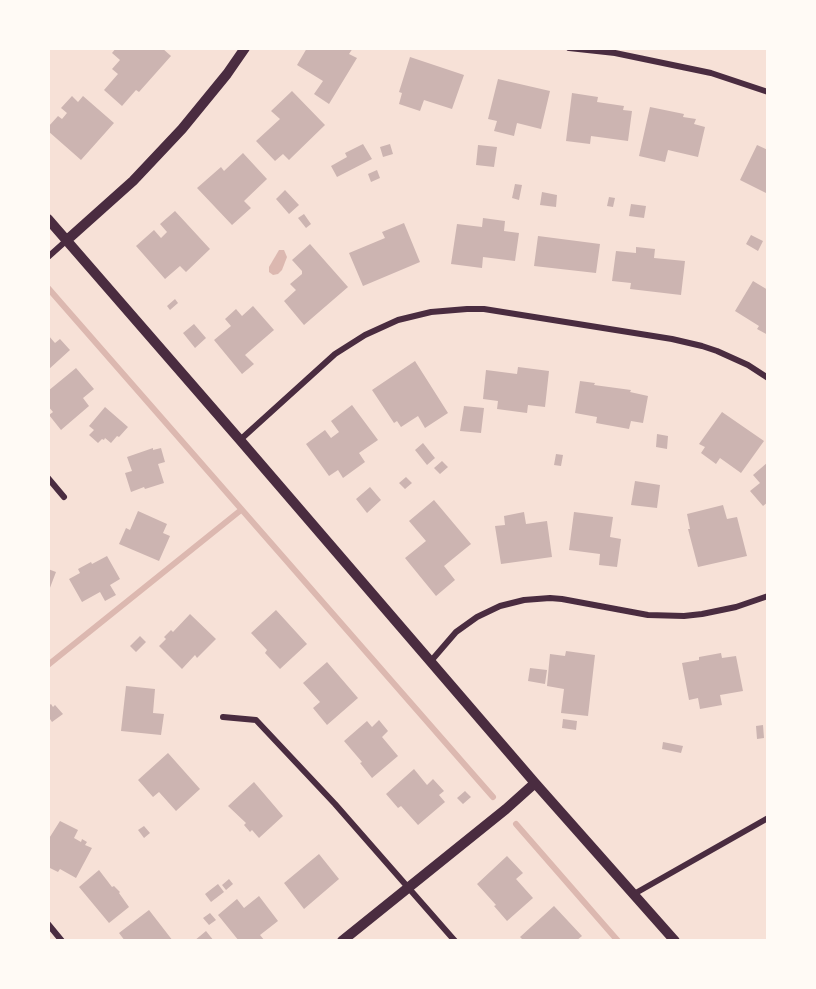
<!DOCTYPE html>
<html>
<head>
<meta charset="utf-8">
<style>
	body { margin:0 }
	#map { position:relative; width:816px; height:989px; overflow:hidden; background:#f7e1d7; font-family:"Zilla Slab",serif }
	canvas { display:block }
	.frame { position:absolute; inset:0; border:50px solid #fffaf5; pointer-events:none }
</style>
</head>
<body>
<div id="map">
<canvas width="816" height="989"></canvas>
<div class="frame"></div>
</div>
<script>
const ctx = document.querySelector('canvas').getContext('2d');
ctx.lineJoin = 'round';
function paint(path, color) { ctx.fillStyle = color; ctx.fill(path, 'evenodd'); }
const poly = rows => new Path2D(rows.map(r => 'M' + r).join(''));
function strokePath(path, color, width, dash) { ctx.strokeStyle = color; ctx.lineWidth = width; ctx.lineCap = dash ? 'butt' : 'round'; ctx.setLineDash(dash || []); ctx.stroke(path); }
paint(poly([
	[279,250,284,250,287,257,282,270,278,274,273,275,269,272,269,267]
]), '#dcb8b0');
strokePath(poly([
	[48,288,493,797],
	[48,665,241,510],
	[516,824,618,941]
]), '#dcb8b0', 6);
paint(poly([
	[116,48,162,48,171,56,139,92,136,90,122,106,104,90,118,74,112,69,120,60,112,53],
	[307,48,353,48,349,54,357,58,329,104,314,94,323,81,297,65],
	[410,57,464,75,452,109,424,100,420,111,399,104,402,93,399,92],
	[498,79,550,91,541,129,517,123,514,136,494,131,497,121,488,119],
	[292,91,325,125,289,160,283,154,275,161,256,141,280,119,271,111],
	[572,93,598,97,597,102,624,106,623,110,632,111,628,141,591,136,590,144,566,141],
	[72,96,78,102,83,96,114,123,81,160,48,131,48,127,58,116,62,119,67,113,61,108],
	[650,107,684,114,683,117,696,119,694,124,705,127,698,157,668,150,665,162,639,156],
	[363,144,372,159,337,177,331,166,347,157,345,153],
	[390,144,393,154,383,157,380,147],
	[478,145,497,147,494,167,476,165],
	[757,145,768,150,768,194,740,180],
	[243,153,267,179,244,201,251,208,232,225,197,188,221,167,224,171],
	[377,170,380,178,371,182,368,174],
	[515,184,522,185,519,200,512,198],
	[285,190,299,205,289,214,276,199],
	[542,192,557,195,556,207,540,205],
	[609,197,615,198,613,207,607,206],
	[631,204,646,206,644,218,629,216],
	[175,211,210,249,186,272,180,266,165,279,136,246,154,230,161,238,167,232,160,224],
	[304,214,311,224,306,228,298,218],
	[483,218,505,221,504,231,519,233,515,261,483,257,482,268,451,264,457,224,482,227],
	[404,223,420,262,363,286,349,253,385,238,382,232],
	[751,235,763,241,758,251,746,244],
	[538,236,600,244,596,273,534,266],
	[310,244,348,287,304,325,284,301,296,290,290,284,302,274,302,271,292,260],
	[636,247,655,249,654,258,685,261,681,295,630,289,631,283,612,281,616,251,636,253],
	[753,281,768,290,768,335,757,329,759,326,735,311],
	[175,299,178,303,170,310,167,306],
	[253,306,274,330,245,355,254,364,242,374,214,340,231,326,225,319,236,309,242,316],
	[194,324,206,338,195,348,183,333],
	[48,335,55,343,60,339,70,350,48,370],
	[415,361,448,413,425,428,418,416,401,427,397,421,394,423,372,390],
	[518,367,549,371,545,407,528,405,527,413,497,409,498,401,483,399,486,370,517,374],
	[76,368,94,389,83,398,89,406,61,430,49,415,53,412,48,406,48,391],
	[580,381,595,383,594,385,631,390,630,392,648,396,643,423,631,421,629,429,596,423,597,417,575,413],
	[352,405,378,440,359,453,365,462,343,478,338,470,329,476,306,444,325,430,331,438,339,432,331,421],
	[464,406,484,408,481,433,460,431],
	[105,407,128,427,119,437,117,436,111,443,105,438,104,440,102,439,98,443,89,435,94,430,89,426],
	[722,412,764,441,741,473,720,458,716,464,701,453,705,447,699,444],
	[657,434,668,436,667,449,656,447],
	[423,443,435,458,427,465,415,450],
	[153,448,153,450,161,448,165,462,158,464,164,483,145,489,144,487,131,492,125,473,132,471,127,457],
	[556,454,563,455,561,466,554,465],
	[442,461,448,467,440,474,434,468],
	[768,462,768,502,763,506,750,491,760,483,753,475],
	[406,477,412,483,405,489,399,483],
	[635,481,660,485,657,508,631,505],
	[370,487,381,500,367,513,356,499],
	[434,500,471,544,444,566,455,580,436,596,405,558,426,541,409,521],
	[723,505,727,519,737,517,747,556,698,567,688,529,690,529,687,514],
	[138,511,167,524,163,533,170,536,159,561,119,544,126,528,130,530],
	[524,512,526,524,547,521,552,557,501,564,495,526,505,525,504,516],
	[574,512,613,517,610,537,621,539,617,567,599,565,600,554,569,550],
	[107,556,120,579,110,585,116,595,105,601,100,592,82,602,69,579,80,573,78,569,91,562,92,564],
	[48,569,56,572,48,593],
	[276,610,307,644,280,669,265,653,267,650,251,633],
	[190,614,216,639,197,658,195,655,182,669,159,646,166,639,164,637,171,630,173,632],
	[140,636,146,642,136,652,130,646],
	[566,651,595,655,588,716,561,713,564,689,547,686,550,654,565,656],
	[721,653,722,658,736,656,743,691,720,695,722,705,700,709,698,698,689,700,682,663,699,660,699,657],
	[327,662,358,698,327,725,313,708,320,702,303,683],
	[530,668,547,670,545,684,528,681],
	[126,686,155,689,153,713,164,714,161,735,121,731],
	[51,704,53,707,55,705,63,714,52,722,48,716,48,706],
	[563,719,577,721,576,730,562,728],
	[379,720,388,731,382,737,398,756,372,778,360,763,362,762,344,741,367,721,372,727],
	[763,725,764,738,757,739,756,726],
	[663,742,683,746,681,753,662,749],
	[168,753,200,789,176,811,159,792,153,797,138,780],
	[414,769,427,785,433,779,444,791,439,795,445,802,418,825,401,806,398,808,386,794],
	[254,782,283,816,259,838,252,830,250,832,244,825,246,823,228,806],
	[465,791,471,797,463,804,457,798],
	[60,821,78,830,74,838,81,842,82,839,87,842,85,845,92,848,76,878,60,869,58,872,48,867,48,840],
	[144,826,150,833,144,838,138,830],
	[319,854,339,879,304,909,284,883],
	[507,856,523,873,516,879,533,898,507,921,494,906,496,905,477,884],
	[99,870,112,887,114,886,120,892,119,893,129,907,109,923,79,887],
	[229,879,233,884,226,890,222,885],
	[218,884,224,892,211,902,205,894],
	[259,896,278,921,260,935,265,941,239,941,218,915,237,899,244,908],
	[554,906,582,936,576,941,524,941,520,937],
	[149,910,173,941,125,941,119,933],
	[210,913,216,920,209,925,203,918],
	[206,931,214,941,194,941]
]), '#ccb4b1');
strokePath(poly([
	[569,48,615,53,711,73,768,92],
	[48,257,67,240],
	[240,440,335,354,365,335,398,320,431,312,467,309,484,309,672,339,702,346,717,351,748,365,768,378],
	[48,478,64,497],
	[431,661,456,632,477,617,500,606,524,600,550,598,562,599,648,615,684,616,702,614,736,607,768,596],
	[223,717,256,720,335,804,455,941],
	[634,894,768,818],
	[48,924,62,941]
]), '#4a2c40', 6);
strokePath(poly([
	[48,219,240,440,535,783,675,941],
	[67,240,133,181,182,129,227,74,245,48],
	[342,941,506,809,535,783]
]), '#4a2c40', 10);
</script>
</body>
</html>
